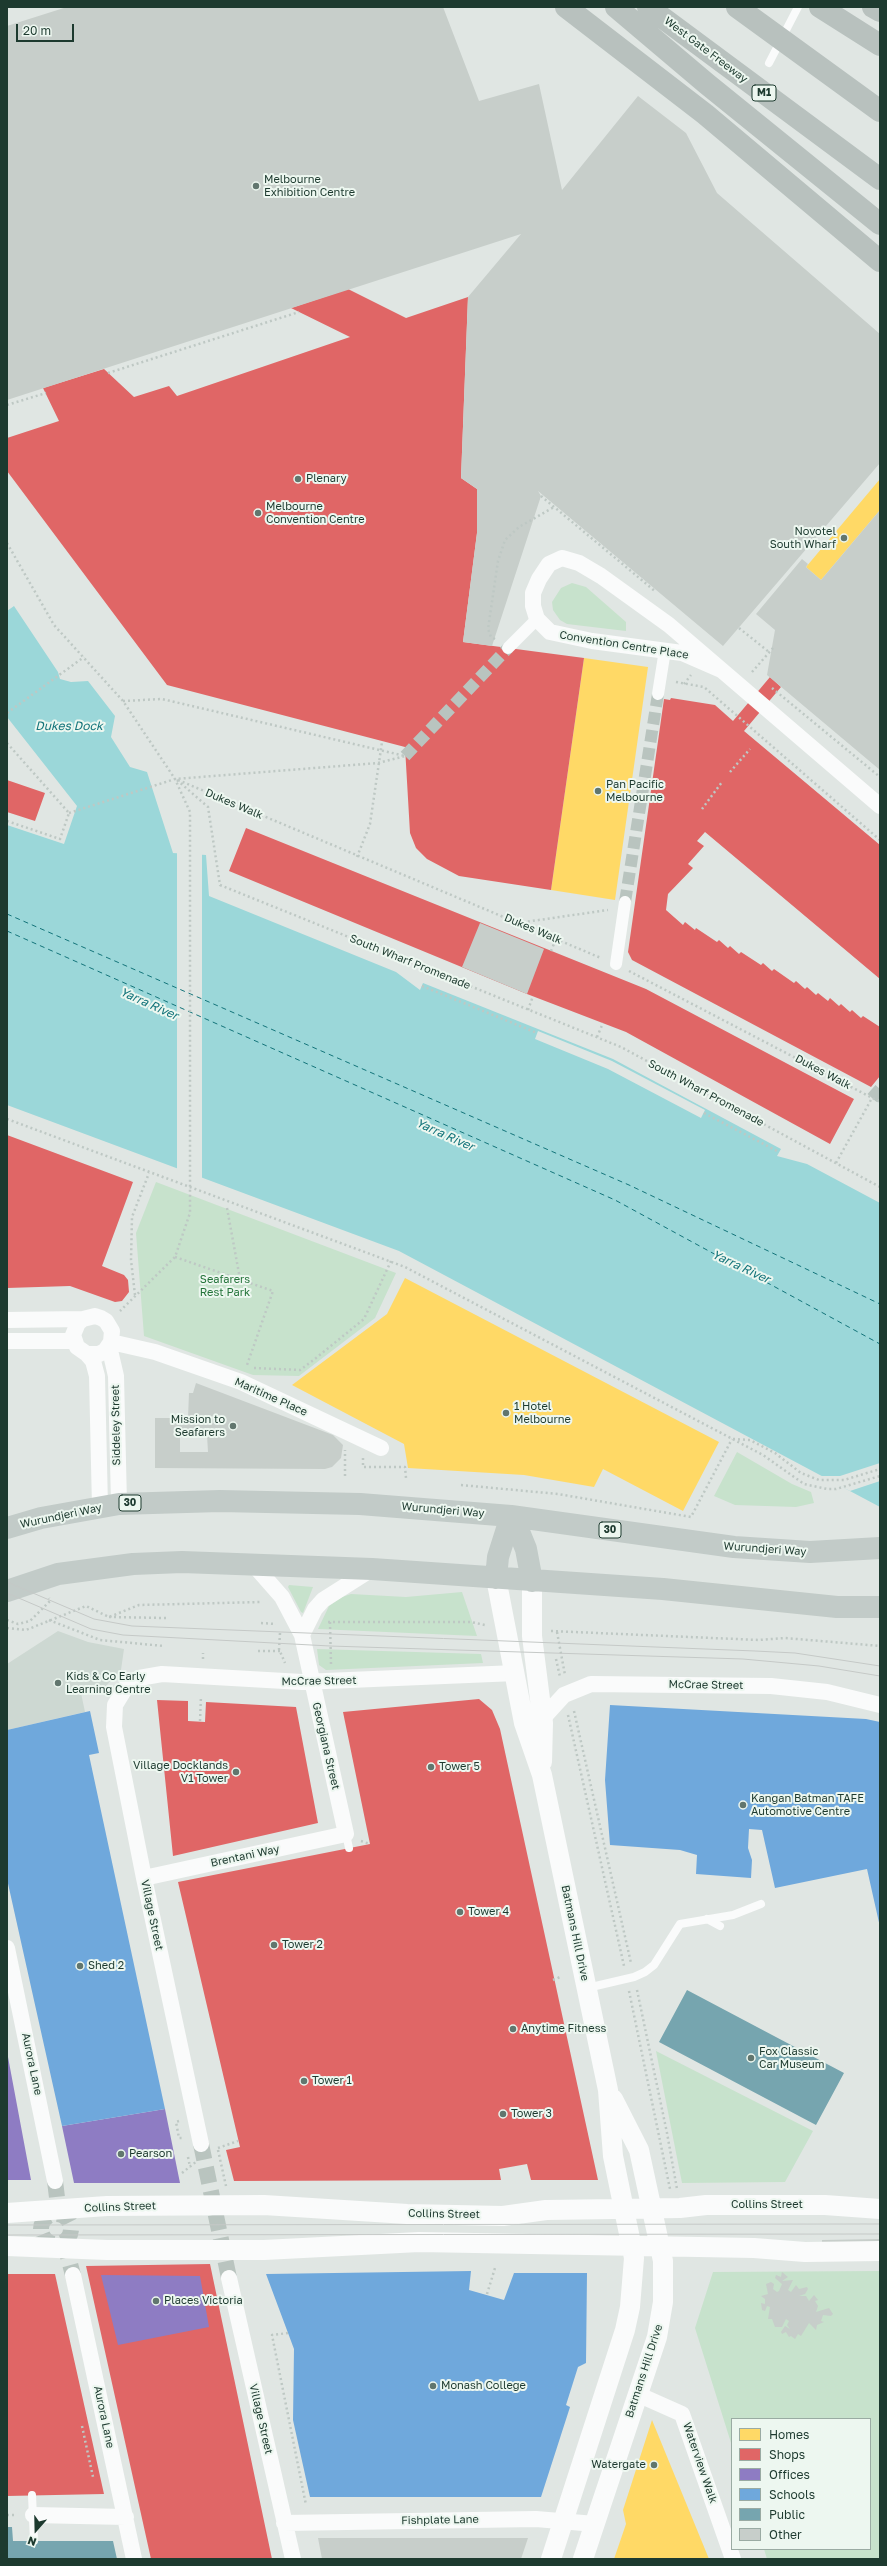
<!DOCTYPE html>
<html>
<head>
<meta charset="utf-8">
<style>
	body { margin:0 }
	#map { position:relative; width:887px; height:2566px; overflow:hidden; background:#e0e6e3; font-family:"Golos Text",sans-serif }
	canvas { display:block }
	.frame { position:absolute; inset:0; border:8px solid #1d3a2f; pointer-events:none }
	.legend { position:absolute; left:731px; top:2418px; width:140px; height:132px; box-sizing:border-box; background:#edf7f0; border:1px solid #9aaba3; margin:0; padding:5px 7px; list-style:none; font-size:12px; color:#1d3a2f }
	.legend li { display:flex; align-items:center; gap:8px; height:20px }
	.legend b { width:20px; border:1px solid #9aaba3 }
	.north { position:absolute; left:16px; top:2510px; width:40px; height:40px; -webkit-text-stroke:3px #edf7f0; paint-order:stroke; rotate:200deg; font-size:11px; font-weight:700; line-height:16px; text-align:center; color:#1d3a2f }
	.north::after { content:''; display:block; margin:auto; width:14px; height:18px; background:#1d3a2f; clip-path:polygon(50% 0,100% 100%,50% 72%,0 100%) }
	.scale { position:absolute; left:16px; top:24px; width:58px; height:18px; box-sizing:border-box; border:2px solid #1d3a2f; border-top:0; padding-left:5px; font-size:12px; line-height:14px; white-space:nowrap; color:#1d3a2f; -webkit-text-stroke:3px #edf7f0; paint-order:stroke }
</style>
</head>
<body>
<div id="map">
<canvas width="887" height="2566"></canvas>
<div class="frame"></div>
<ul class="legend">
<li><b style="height:11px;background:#ffd966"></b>Homes</li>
<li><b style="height:11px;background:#e06666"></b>Shops</li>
<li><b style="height:11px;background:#8e7cc3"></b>Offices</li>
<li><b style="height:11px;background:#6fa8dc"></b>Schools</li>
<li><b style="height:11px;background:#76a5af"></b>Public</li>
<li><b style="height:11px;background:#c7ceca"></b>Other</li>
</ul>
<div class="north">N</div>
<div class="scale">20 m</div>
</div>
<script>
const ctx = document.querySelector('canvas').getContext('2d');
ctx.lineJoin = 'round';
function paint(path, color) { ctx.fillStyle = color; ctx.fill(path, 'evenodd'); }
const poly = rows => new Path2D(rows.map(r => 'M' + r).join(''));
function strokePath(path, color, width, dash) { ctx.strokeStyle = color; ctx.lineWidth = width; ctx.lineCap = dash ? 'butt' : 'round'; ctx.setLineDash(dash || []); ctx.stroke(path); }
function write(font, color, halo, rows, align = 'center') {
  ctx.font = font + ' "Golos Text",sans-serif'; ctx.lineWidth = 4; ctx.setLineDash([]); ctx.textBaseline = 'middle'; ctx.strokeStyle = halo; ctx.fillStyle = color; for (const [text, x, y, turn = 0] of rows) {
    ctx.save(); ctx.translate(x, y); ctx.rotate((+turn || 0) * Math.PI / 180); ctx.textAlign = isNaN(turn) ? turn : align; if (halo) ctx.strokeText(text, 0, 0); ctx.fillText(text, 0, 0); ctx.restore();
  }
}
paint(poly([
	[58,1631,88,1642,124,1649,121,1670,105,1687,81,1693,85,1712,7,1730,7,1664]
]), '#cdd8d2');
paint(poly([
	[572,583,586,587,626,622,626,631,567,624,560,620,553,610,552,602,561,588],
	[156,1182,396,1273,375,1318,299,1376,253,1375,144,1336,136,1233],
	[737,1452,792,1484,811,1492,814,1503,796,1507,735,1505,714,1496],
	[289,1585,313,1587,303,1613,301,1612,288,1587],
	[462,1592,477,1636,318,1629,329,1606,342,1597,351,1594,406,1597],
	[317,1649,481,1654,483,1663,326,1670,319,1665],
	[656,2051,813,2131,785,2182,682,2183],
	[880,2271,880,2559,767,2559,764,2549,870,2549,870,2419,732,2419,732,2446,695,2328,713,2272]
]), '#c7e2cc');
paint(poly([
	[14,606,58,672,60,679,71,682,88,681,115,716,111,737,130,767,147,772,173,853,206,855,209,896,396,972,420,990,423,983,613,1059,781,1149,777,1156,807,1164,880,1203,880,1507,399,1251,7,1105,7,825,64,844,77,806,7,717,7,611]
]), '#9bd7d9');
paint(poly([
	[177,851,202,853,202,1180,177,1171],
	[538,1031,612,1061,705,1110,701,1118,608,1069,535,1039],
	[880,1463,880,1481,850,1491,819,1476,840,1476]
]), '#e0e6e3');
paint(poly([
	[880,479,880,510,821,580,806,567],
	[584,658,648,667,615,900,551,890],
	[405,1278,719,1442,683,1511,603,1469,594,1487,524,1475,408,1468,404,1444,292,1385,387,1314],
	[652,2420,709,2559,614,2559,626,2524,623,2510]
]), '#ffd966');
paint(poly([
	[348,289,406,318,468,297,461,478,477,489,477,533,463,642,584,658,551,890,459,876,427,859,416,848,410,833,405,747,167,685,7,471,7,438,59,421,43,388,104,369,134,397,169,386,177,396,350,337,291,308],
	[770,677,781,687,744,731,880,845,880,979,705,832,697,841,704,846,688,864,693,868,668,894,666,910,683,925,685,922,695,930,696,928,717,942,719,940,728,948,730,946,739,954,741,952,761,965,763,963,772,971,774,969,794,983,796,981,805,989,807,987,816,995,818,993,828,1001,830,998,839,1006,841,1004,850,1012,852,1010,861,1018,863,1016,880,1027,880,1076,871,1087,632,960,628,952,664,699,670,700,671,698,715,705,733,721],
	[7,780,45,793,35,821,7,812],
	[246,828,646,989,854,1099,830,1144,626,1032,527,994,229,871],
	[7,1135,133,1182,102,1266,124,1275,128,1280,129,1292,122,1301,115,1302,70,1286,7,1288],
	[479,1699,492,1710,500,1729,598,2180,531,2180,527,2164,499,2169,501,2180,234,2181,226,2150,240,2147,178,1882,370,1844,343,1712],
	[157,1700,188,1701,188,1721,205,1722,206,1702,296,1707,318,1823,173,1856],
	[210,2264,272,2559,151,2559,86,2266],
	[7,2274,55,2274,104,2494,7,2496]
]), '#e06666');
paint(poly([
	[7,2057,8,2057,31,2180,7,2180],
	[165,2109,180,2183,74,2183,62,2126],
	[101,2275,200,2276,209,2327,118,2345]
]), '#8e7cc3');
paint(poly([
	[610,1705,866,1719,880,1722,880,1927,867,1869,775,1888,762,1830,749,1829,748,1848,752,1860,751,1878,696,1874,697,1855,680,1850,610,1845,605,1780],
	[90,1711,99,1753,89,1755,165,2109,62,2126,7,1879,7,1730],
	[471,2271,469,2290,504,2300,514,2273,587,2273,586,2363,578,2367,566,2405,570,2407,541,2497,310,2497,293,2420,294,2349,266,2274]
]), '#6fa8dc');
paint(poly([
	[687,1990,844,2073,816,2125,659,2042],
	[7,2527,12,2527,13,2541,113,2541,117,2559,7,2559]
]), '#76a5af');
strokePath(poly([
	[7,914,629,1185,880,1304],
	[7,931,615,1200,880,1344]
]), '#13747a', 1, [5, 4]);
paint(poly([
	[67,7,443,7,479,101,539,84,562,190,638,96,686,133,717,193,880,334,880,463,723,646,538,491,541,496,492,646,463,642,477,533,477,489,461,478,468,297,521,234,7,400,7,26],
	[880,510,880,770,767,675,775,630,756,614,802,559,808,564,806,567,821,580],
	[480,923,544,949,527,994,462,967],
	[196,1383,333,1435,343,1445,341,1458,332,1467,325,1469,155,1468,155,1418,188,1418,189,1393,193,1393],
	[180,1435,207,1435,208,1452,180,1452],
	[880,2239,880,2244,822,2244,822,2240],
	[782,2272,788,2277,782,2281,793,2280,788,2290,791,2292,796,2285,799,2289,807,2287,808,2289,805,2294,799,2296,806,2296,809,2301,814,2295,818,2300,815,2301,818,2306,816,2312,829,2308,833,2314,831,2316,823,2315,821,2321,824,2322,817,2325,816,2330,809,2323,801,2336,798,2334,795,2339,791,2336,789,2337,786,2332,782,2334,781,2332,785,2326,790,2329,787,2325,789,2321,786,2319,782,2327,775,2327,772,2319,768,2319,770,2307,767,2306,765,2311,762,2310,761,2303,765,2304,765,2299,761,2296,768,2294,766,2284,771,2282,774,2284,773,2289,777,2292,779,2291,782,2284,775,2278,776,2275,781,2277],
	[318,2538,528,2538,521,2559,322,2559]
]), '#c7ceca');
strokePath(poly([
	[405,756,508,648],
	[625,902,658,694],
	[872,1098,880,1089]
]), '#b9c4bf', 12, [12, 6]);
strokePath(poly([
	[201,2144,229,2278],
	[55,2181,59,2214],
	'41 2229a15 15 0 1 1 30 0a15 15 0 1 1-30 0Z',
	[64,2242,73,2275]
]), '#b9c4bf', 16, [16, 8]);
strokePath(poly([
	[108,373,299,312],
	[7,405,46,393],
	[541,496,656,592],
	[7,543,54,625,123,701,175,779,190,812,190,1213,175,1257,120,1311],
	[739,628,769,652],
	[495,639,491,637,488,629,498,561,505,540,519,527,554,507],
	[752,672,773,648],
	[676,682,704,687,880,840],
	[684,684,691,675],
	[772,688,880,777],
	[123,701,162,699,405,756],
	[7,713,84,657],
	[7,743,69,813],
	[730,772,750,749],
	[177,780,208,807,220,885,621,1047,880,1187],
	[178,780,601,958],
	[702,809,722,782],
	[69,813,175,779,378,763,405,756],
	[7,821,60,839,69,813],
	[357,857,370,824,382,742],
	[518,923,608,910],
	[551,951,556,939],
	[629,971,880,1102],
	[422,986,537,1033],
	[528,1010,533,996],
	[597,1037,603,1023],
	[704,1113,779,1152],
	[7,1119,405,1267,763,1455,804,1484,827,1489,836,1489,880,1476],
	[836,1163,872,1098],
	[227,1208,240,1279],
	[175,1257,273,1291,247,1365],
	[135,1295,131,1260,132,1217,149,1173],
	[254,1368,300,1370,316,1358,364,1319,391,1261],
	[733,1439,750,1440,775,1453,801,1473,819,1480,844,1480,880,1469],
	[363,1458,363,1467,405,1467,406,1478],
	[345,1476,345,1450],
	[461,1485,558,1494,691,1517,732,1439],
	[109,1617,166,1618],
	[7,1620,18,1624,30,1621,50,1601,49,1598],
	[49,1620,100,1640,164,1646],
	[328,1622,471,1622,485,1625],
	[330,1622,331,1664],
	[261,1623,276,1624],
	[7,1628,26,1630,86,1606,109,1617,139,1605,262,1602],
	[551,1631,759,1640,785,1638,880,1646],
	[557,1632,565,1675],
	[280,1633,279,1649,285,1663],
	[258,1651,280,1651],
	[203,1659,203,1653],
	[556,1659,560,1677],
	[574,1711,631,1963],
	[568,1715,624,1966],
	[200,1721,201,1696],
	[361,1841,370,1844],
	[553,1980,560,1977],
	[637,1990,667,2133,677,2189],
	[629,1991,670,2189],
	[179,2121,176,2122,179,2138,182,2138],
	[218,2148,238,2141],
	[218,2150,226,2186],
	[188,2157,190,2167],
	[182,2173,197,2161],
	[487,2294,495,2268],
	[288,2333,272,2335,306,2505],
	[82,2426,93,2477],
	[7,2515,16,2515]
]), '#bec8c4', 2.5, [2, 3]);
strokePath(poly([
	[769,63,798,7],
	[346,1834,349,1848],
	[707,1919,720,1926],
	[587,1988,634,1977,645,1972,654,1965,680,1924,733,1915,761,1904],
	[32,2495,34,2541]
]), '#fafbfb', 8);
strokePath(poly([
	[508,648,537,619],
	[658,694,665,650],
	[616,964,625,902]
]), '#fafbfb', 12);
strokePath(poly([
	[721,670,682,653,592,641,550,632,537,619,533,606,533,593,539,579,549,564,562,558,579,563,601,576,669,625,880,806],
	[7,1320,83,1319,95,1316,101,1318,106,1321,112,1331,111,1342,105,1351,99,1354,87,1354,77,1347,73,1335,78,1323,83,1319],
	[7,1341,74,1341],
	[111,1342,155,1352,241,1382,381,1448],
	[109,1346,116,1376,119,1504],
	[87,1354,93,1361,97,1376,100,1507],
	[302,1635,315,1609,323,1600,372,1569],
	[543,1718,564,1695,591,1684,771,1686,827,1692,880,1705],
	[144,1878,346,1834,302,1635,282,1597,253,1564],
	[7,1948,55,2181],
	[201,2144,144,1878,114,1727,115,1705,126,1687,139,1678,162,1674,302,1682,516,1673],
	[73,2275,134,2559],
	[229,2278,293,2559],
	[637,2394,682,2414,733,2559],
	[33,2515,126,2517],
	[284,2523,536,2519,595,2524]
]), '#fafbfb', 16);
strokePath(poly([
	[496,1578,524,1723,542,1775,608,2090,613,2156,634,2258,630,2307,625,2330,551,2559],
	[532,1581,532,1636,543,1723,542,1762],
	[7,2213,107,2206,264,2205,407,2214,503,2216,546,2210,680,2208,706,2205,825,2205,880,2209],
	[7,2246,107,2250,264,2250,419,2242,754,2248,805,2252,880,2251],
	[583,2559,657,2337,663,2302,663,2261,639,2150,613,2099]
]), '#fafbfb', 20);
strokePath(poly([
	[513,1517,526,1549,532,1581],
	[7,1528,41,1518,119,1504,220,1501,360,1504,511,1516,734,1547,810,1552,880,1548],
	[496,1578,498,1557,511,1516],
	[7,1591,58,1574,133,1564,182,1562,372,1569,663,1589,837,1607,880,1607]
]), '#c2cbc8', 22);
strokePath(poly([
	[566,7,705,114,880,261],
	[616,7,707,84,880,224],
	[648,7,880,179],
	[737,7,880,111],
	[820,7,880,45],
	[873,7,880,11]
]), '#b8c1be', 22);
strokePath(poly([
	[7,1582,94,1619,132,1626,755,1651,795,1653,880,1666],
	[7,1593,91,1629,123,1635,330,1646,743,1659,819,1666,880,1676],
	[7,2225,880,2224],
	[7,2235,880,2234]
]), '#c5c9c7', 1);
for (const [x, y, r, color] of [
	[256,186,4,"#61766e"],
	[298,479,4,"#61766e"],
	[258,513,4,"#61766e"],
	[844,538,4,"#61766e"],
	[598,791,4,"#61766e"],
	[506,1413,4,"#61766e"],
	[233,1426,4,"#61766e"],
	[58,1683,4,"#61766e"],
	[431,1767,4,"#61766e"],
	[236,1772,4,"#61766e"],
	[743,1805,4,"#61766e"],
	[460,1912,4,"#61766e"],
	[274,1945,4,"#61766e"],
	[80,1966,4,"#61766e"],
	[513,2029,4,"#61766e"],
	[751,2058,4,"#61766e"],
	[304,2081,4,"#61766e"],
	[503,2114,4,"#61766e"],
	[121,2154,4,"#61766e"],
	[156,2301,4,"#61766e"],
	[433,2386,4,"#61766e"],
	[654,2465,4,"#61766e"]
]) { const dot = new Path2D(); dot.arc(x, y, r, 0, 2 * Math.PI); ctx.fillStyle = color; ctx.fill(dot); strokePath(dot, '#edf7f0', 1.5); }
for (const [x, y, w] of [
	[764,93,24],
	[130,1503,22],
	[610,1530,22]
]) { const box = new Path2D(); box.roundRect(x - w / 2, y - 8, w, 16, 3); ctx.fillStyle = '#edf7f0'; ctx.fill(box); strokePath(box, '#1d3a2f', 1); }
write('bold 10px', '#1d3a2f', null, [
	["M1",764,93],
	["30",130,1503],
	["30",610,1530]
]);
write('11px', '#1d3a2f', '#edf7f0', [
	["West Gate Freeway",706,50,37],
	["Convention Centre Place",624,645,9],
	["Dukes Walk",234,804,23],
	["Dukes Walk",533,929,23],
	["South Wharf Promenade",410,962,22],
	["Dukes Walk",823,1072,28],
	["South Wharf Promenade",706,1093,28],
	["Maritime Place",271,1397,24],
	["Siddeley Street",116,1425,-91],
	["Wurundjeri Way",443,1510,5],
	["Wurundjeri Way",61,1516,-12],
	["Wurundjeri Way",765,1549,4],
	["McCrae Street",319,1681,-1],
	["McCrae Street",706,1685,1],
	["Georgiana Street",326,1746,77],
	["Brentani Way",245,1856,-12],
	["Village Street",152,1915,78],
	["Batmans Hill Drive",575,1933,78],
	["Aurora Lane",32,2064,78],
	["Collins Street",767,2205],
	["Collins Street",120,2207,-2],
	["Collins Street",444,2214,1],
	["Batmans Hill Drive",644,2371,-72],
	["Aurora Lane",104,2417,78],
	["Village Street",261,2419,77],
	["Waterview Walk",700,2463,71],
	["Fishplate Lane",440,2520,-1]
]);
write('11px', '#1d3a2f', '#edf7f0', [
	["Melbourne",264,180],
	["Exhibition Centre",264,193],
	["Plenary",306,479],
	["Melbourne",266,507],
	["Convention Centre",266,520],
	["Novotel",836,532,"right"],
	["South Wharf",836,545,"right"],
	["Pan Pacific",606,785],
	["Melbourne",606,798],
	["1 Hotel",514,1407],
	["Melbourne",514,1420],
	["Mission to",225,1420,"right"],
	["Seafarers",225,1433,"right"],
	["Kids & Co Early",66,1677],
	["Learning Centre",66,1690],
	["Village Docklands",228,1766,"right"],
	["V1 Tower",228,1779,"right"],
	["Tower 5",439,1767],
	["Kangan Batman TAFE",751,1799],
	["Automotive Centre",751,1812],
	["Tower 4",468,1912],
	["Tower 2",282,1945],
	["Shed 2",88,1966],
	["Anytime Fitness",521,2029],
	["Fox Classic",759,2052],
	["Car Museum",759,2065],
	["Tower 1",312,2081],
	["Tower 3",511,2114],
	["Pearson",129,2154],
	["Places Victoria",164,2301],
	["Monash College",441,2386],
	["Watergate",646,2465,"right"]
], 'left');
write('11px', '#24743a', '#edf7f0', [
	["Seafarers",225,1280],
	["Rest Park",225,1293]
]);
write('italic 12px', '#13747a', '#edf7f0', [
	["Dukes Dock",69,726],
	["Yarra River",149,1004,24],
	["Yarra River",445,1135,24],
	["Yarra River",741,1267,25]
]);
</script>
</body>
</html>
